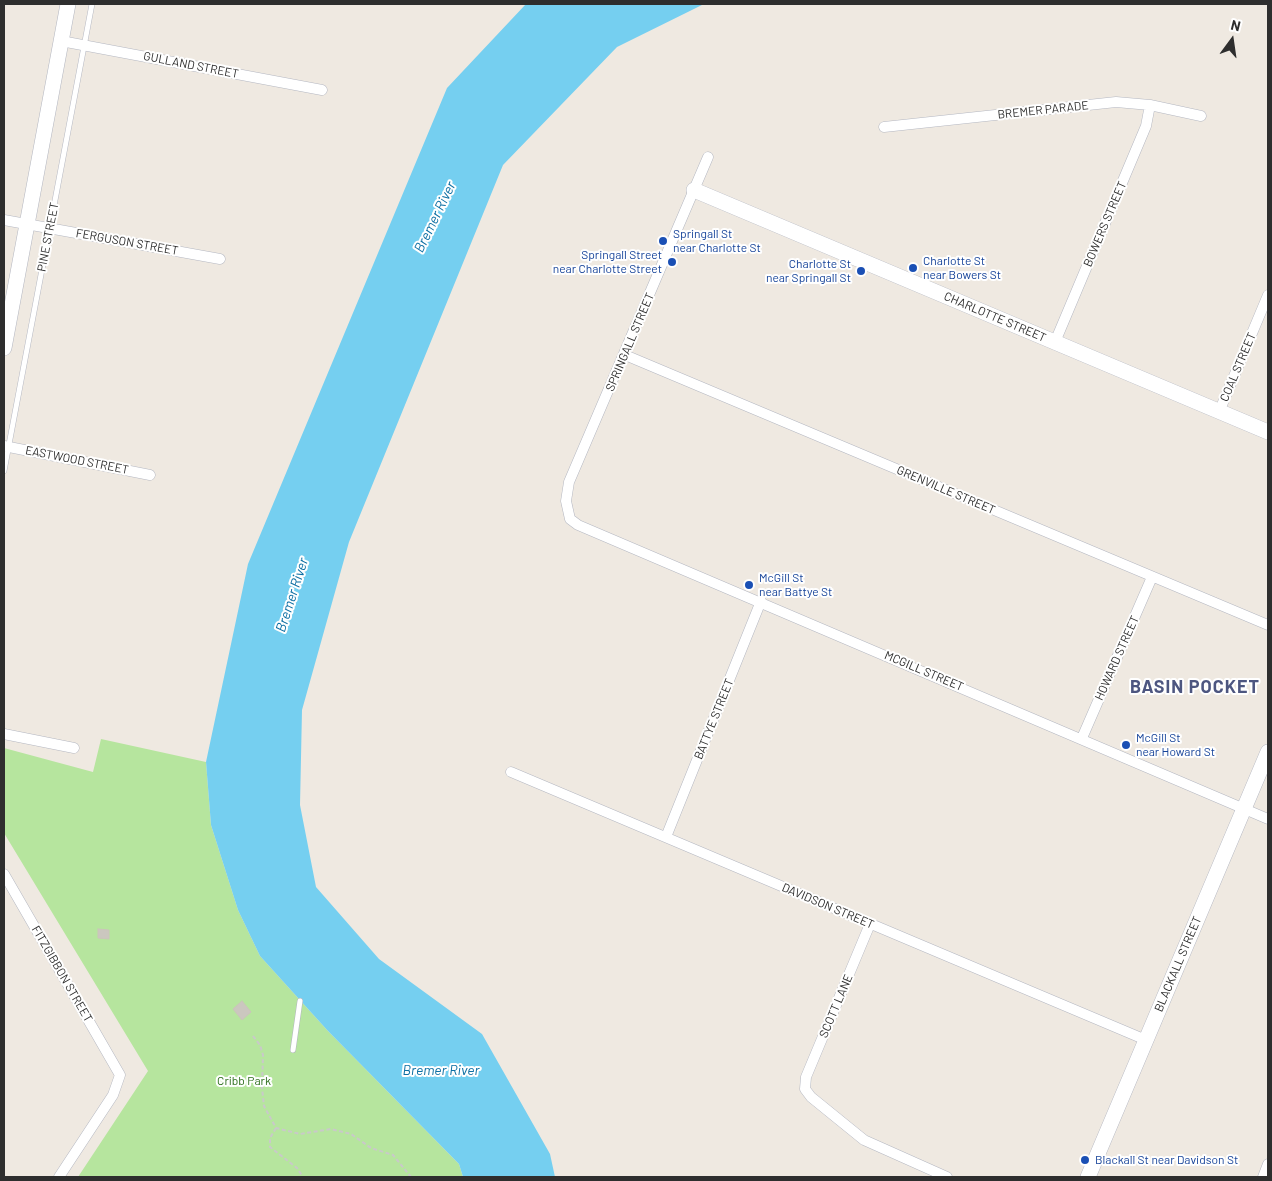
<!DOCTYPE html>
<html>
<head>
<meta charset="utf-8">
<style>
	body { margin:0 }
	#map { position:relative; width:1272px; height:1181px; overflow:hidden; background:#efe9e1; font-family:Barlow,sans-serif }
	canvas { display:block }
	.frame { position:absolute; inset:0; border:5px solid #2e2e2e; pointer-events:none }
	.north { position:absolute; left:1207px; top:15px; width:50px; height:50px; -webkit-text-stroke:4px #fff; paint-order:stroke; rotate:14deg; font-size:14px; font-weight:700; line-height:20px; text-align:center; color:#2e2e2e }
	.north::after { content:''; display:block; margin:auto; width:18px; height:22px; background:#2e2e2e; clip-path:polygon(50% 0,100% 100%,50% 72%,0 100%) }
</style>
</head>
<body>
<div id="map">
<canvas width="1272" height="1181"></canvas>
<div class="frame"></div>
<div class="north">N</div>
</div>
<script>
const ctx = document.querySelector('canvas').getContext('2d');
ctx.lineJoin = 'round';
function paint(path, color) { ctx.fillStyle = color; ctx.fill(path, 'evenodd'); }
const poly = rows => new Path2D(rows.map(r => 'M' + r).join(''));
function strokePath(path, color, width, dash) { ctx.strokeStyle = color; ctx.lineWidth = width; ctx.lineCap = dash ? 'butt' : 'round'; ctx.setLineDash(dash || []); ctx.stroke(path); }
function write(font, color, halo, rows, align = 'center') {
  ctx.font = font + ' Barlow,sans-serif'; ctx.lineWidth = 4; ctx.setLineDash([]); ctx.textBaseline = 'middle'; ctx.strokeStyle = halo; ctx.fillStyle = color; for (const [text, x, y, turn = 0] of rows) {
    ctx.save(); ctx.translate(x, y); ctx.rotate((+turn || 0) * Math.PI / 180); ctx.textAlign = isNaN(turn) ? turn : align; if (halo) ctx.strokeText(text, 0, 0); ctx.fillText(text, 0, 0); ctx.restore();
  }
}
paint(poly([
	[101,739,206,762,211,825,238,910,260,956,328,1031,459,1164,463,1177,78,1177,148,1071,4,833,4,748,93,772]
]), '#b6e59e');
paint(poly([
	[526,4,704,4,617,47,503,165,349,542,302,710,300,805,316,887,379,959,482,1034,550,1154,555,1177,463,1177,459,1164,328,1031,260,956,238,910,211,825,206,762,248,564,447,88]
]), '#75cff0');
const building = poly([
	[98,929,109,930,109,939,98,938,98,929],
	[242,1001,251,1012,242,1020,233,1009,242,1001]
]);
paint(building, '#cbc7bf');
strokePath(building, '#cbc5ba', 1);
const lane = poly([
	[4,471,92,4],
	[293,1050,300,1001]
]);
const street = poly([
	[61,41,322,90],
	[884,127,1116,102,1150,105,1201,116],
	[708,157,569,482,566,501,570,519,578,525,1268,819],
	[4,220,220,259],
	[1055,342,1146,126,1150,105],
	[625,355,1268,625],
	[1219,412,1268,295],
	[4,446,150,475],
	[4,734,74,748],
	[1082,738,1152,577],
	[511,772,1146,1040],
	[666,837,761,601],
	[4,874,120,1075,113,1095,59,1177],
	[870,924,806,1077,805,1089,811,1097,864,1140,947,1177],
	[1263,1177,1268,1164]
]);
const secondary = poly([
	[694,190,1268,432],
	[4,348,68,4],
	[1088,1177,1268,752]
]);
strokePath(lane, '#b4b7c1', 6);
strokePath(street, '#b4b7c1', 11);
strokePath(secondary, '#b4b7c1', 16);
strokePath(poly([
	[253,1036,260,1045,263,1055,262,1088,264,1106,276,1128,300,1134,331,1129,351,1134,371,1148,393,1155,411,1177],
	[276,1128,270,1138,270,1147,297,1168,303,1177]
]), '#c9c9c9', 2, [4, 2.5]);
strokePath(lane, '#fff', 5);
strokePath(street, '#fff', 10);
strokePath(secondary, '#fff', 15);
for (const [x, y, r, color] of [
	[663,241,5,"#1a4fb4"],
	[672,262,5,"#1a4fb4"],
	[913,268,5,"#1a4fb4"],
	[861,271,5,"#1a4fb4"],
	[749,585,5,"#1a4fb4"],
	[1126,745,5,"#1a4fb4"],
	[1085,1160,5,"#1a4fb4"]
]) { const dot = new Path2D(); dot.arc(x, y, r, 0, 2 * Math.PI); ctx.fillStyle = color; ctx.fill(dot); strokePath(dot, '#fff', 2); }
write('12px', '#2e2e2e', '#fff', [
	["GULLAND STREET",191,65,11],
	["BREMER PARADE",1043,110,-6],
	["BOWERS STREET",1105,224,-67],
	["PINE STREET",48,237,-79],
	["FERGUSON STREET",127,242,10],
	["CHARLOTTE STREET",995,317,23],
	["SPRINGALL STREET",630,342,-67],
	["COAL STREET",1238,367,-67],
	["EASTWOOD STREET",77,460,11],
	["GRENVILLE STREET",946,490,23],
	["HOWARD STREET",1117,658,-66],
	["MCGILL STREET",924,671,23],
	["BATTYE STREET",714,719,-68],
	["DAVIDSON STREET",828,906,23],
	["BLACKALL STREET",1178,964,-67],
	["FITZGIBBON STREET",62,974,60],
	["SCOTT LANE",836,1006,-67]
]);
write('12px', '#164399', '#fff', [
	["Springall St",673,234],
	["near Charlotte St",673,248],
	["Springall Street",662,255,"right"],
	["near Charlotte Street",662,269,"right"],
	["Charlotte St",923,261],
	["near Bowers St",923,275],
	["Charlotte St",851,264,"right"],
	["near Springall St",851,278,"right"],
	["McGill St",759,578],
	["near Battye St",759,592],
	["McGill St",1136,738],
	["near Howard St",1136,752],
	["Blackall St near Davidson St",1095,1160]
], 'left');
write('12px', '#2c6e1b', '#fff', [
	["Cribb Park",244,1081]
]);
write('italic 14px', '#0d6fa3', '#fff', [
	["Bremer River",435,217,-64],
	["Bremer River",292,595,-72],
	["Bremer River",441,1070]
]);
ctx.letterSpacing = '1px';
write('bold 18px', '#4d5680', '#fff', [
	["BASIN POCKET",1195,687]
]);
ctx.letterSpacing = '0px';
</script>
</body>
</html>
